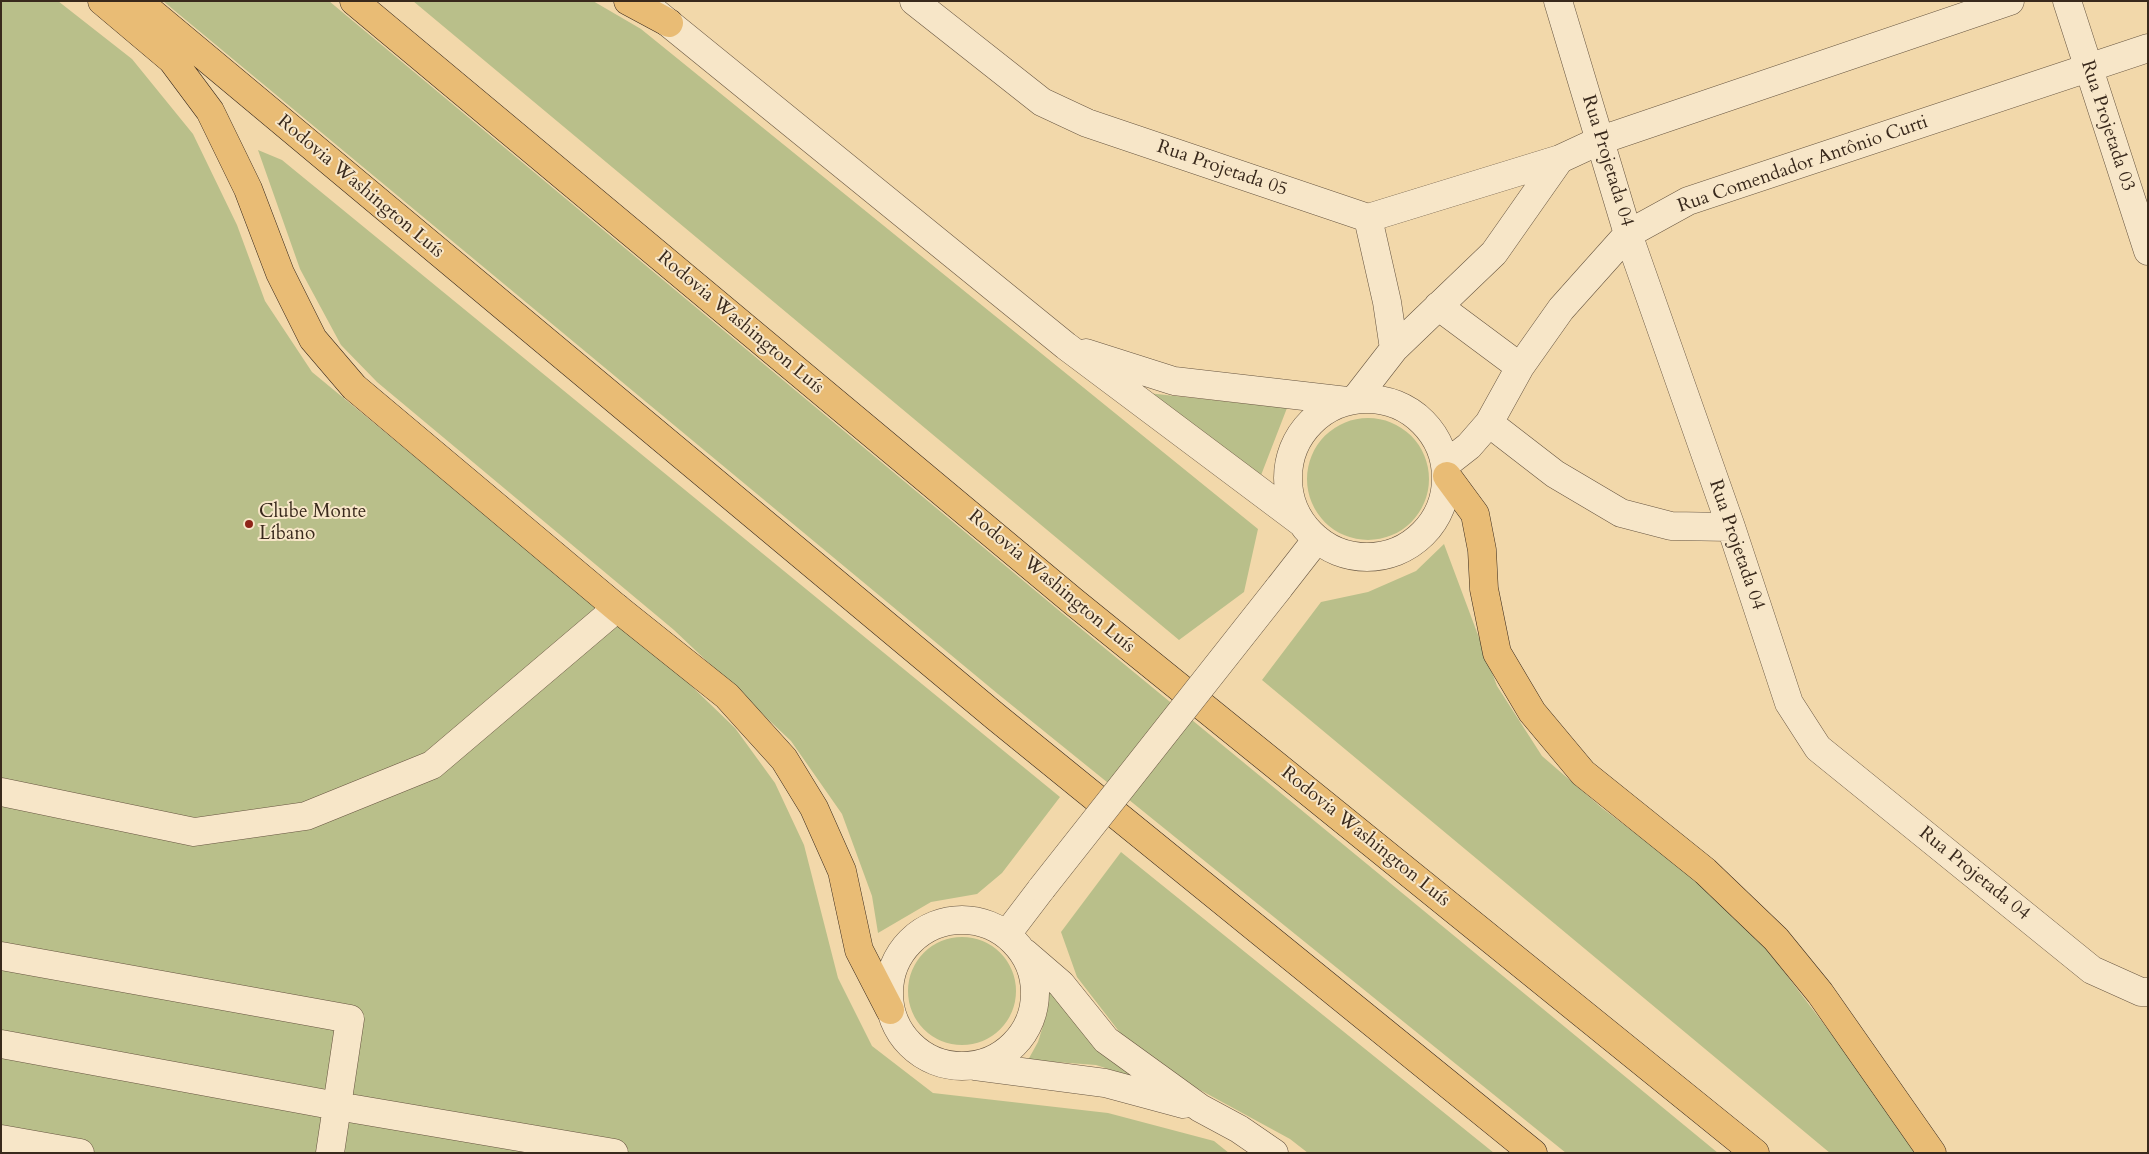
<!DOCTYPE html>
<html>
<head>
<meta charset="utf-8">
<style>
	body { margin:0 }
	#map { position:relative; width:2149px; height:1154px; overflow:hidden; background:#f2d8aa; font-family:Cardo,serif }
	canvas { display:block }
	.frame { position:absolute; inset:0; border:2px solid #39291c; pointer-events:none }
</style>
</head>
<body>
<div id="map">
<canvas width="2149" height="1154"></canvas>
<div class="frame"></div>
</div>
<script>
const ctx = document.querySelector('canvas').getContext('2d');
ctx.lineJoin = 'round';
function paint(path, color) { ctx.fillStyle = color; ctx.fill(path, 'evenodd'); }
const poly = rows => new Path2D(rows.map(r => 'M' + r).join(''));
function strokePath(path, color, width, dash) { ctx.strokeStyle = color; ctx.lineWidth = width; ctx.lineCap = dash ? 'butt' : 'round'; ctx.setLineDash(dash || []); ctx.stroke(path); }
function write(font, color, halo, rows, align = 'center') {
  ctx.font = font + ' Cardo,serif'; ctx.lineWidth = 4; ctx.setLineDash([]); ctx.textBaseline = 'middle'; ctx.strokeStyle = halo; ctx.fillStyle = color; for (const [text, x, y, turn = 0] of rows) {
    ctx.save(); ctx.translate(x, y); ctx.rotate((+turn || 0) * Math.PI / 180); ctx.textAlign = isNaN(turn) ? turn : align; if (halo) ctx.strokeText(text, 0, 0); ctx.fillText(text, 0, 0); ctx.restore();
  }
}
paint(poly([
	[1,1,58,1,132,59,193,134,237,225,265,301,312,372,681,676,735,728,775,783,804,845,838,978,872,1046,933,1093,1108,1113,1214,1141,1229,1153,1,1153],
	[163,1,329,1,1062,613,1718,1153,1566,1153,998,694],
	[413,1,593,1,641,29,1258,529,1244,592,1179,640],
	[258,150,282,160,1060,797,1002,873,977,894,931,902,878,933,872,896,842,814,791,741,674,630,377,382,341,345,300,269],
	[1138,392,1287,408,1258,483],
	'1307 479a61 61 0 1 1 122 0a61 61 0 1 1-122 0Z',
	[1444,544,1497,686,1542,756,1602,808,1689,874,1750,927,1874,1090,1915,1153,1830,1153,1262,680,1321,602,1368,592,1416,571],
	[1121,852,1494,1153,1308,1153,1290,1139,1169,1073,1121,1034,1077,977,1061,932],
	'908 991a54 54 0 1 1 108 0a54 54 0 1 1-108 0Z',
	[1049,987,1148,1082,1096,1065,1028,1060,1038,1042,1047,1013]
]), '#b9bf8a');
const minor = poly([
	[914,1,1042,102,1087,123,1368,218,1560,159],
	[1558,1,1628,234,1731,527,1789,703,1818,748,2092,970,2141,992,2148,992],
	[2067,1,2148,251],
	[650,8,1066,346,1302,523],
	[1368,218,1387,302,1394,349],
	[1438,306,1520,367],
	[1086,353,1174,381,1347,401],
	[1356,398,1394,349,1494,253,1560,159,1601,140,2010,1],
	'1288 478a79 79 0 1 1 158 0a79 79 0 1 1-158 0Z',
	[1489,423,1555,474,1621,513,1671,526,1731,527],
	[1446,464,1469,446,1489,423,1520,367,1561,309,1628,234,1688,201,2148,48],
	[1278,589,1317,539],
	[1,792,194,832,306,816,432,765,617,608],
	'889 993a73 73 0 1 1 146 0a73 73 0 1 1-146 0Z',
	[1007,934,1042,888],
	[1025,953,1061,984,1106,1040,1200,1108,1239,1129,1274,1153],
	[1,956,350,1019,330,1153],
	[1,1044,337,1106,614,1153],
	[975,1066,1105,1083,1183,1104],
	[1,1139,80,1153]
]);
const highway = poly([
	[102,1,172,60,210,111,248,189,280,273,313,339,354,387,617,608,727,696,784,759,814,808,842,871,859,950,890,1010],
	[138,1,996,717,1533,1153],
	[354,1,1074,602,1755,1153],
	[628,1,669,23],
	[1447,476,1475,514,1482,550,1484,589,1497,653,1532,712,1583,773,1705,871,1776,939,1820,993,1932,1153]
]);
strokePath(minor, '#675540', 29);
strokePath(highway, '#39291c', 29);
strokePath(minor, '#f7e6c8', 28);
strokePath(highway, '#e9bc75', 28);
const minorBridge = poly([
	[1042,888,1278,589]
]);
strokePath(minorBridge, '#675540', 29, []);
strokePath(minorBridge, '#f7e6c8', 28);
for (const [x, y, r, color] of [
	[249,524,5,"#8f2418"]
]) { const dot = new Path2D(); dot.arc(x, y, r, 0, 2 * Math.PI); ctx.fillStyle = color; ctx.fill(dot); strokePath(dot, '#f7e6c8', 2); }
write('19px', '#39291c', '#f7e6c8', [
	["Rua Projetada 03",2107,126,72],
	["Rua Projetada 04",1607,161,73],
	["Rua Comendador Antônio Curti",1803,165,-19],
	["Rua Projetada 05",1222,169,19],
	["Rodovia Washington Luís",360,187,40],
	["Rodovia Washington Luís",740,323,40],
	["Rua Projetada 04",1736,545,71],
	["Rodovia Washington Luís",1051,582,40],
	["Rodovia Washington Luís",1365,837,39],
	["Rua Projetada 04",1974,874,39]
]);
write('19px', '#39291c', '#f7e6c8', [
	["Clube Monte",259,513],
	["Líbano",259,535]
], 'left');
</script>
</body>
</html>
